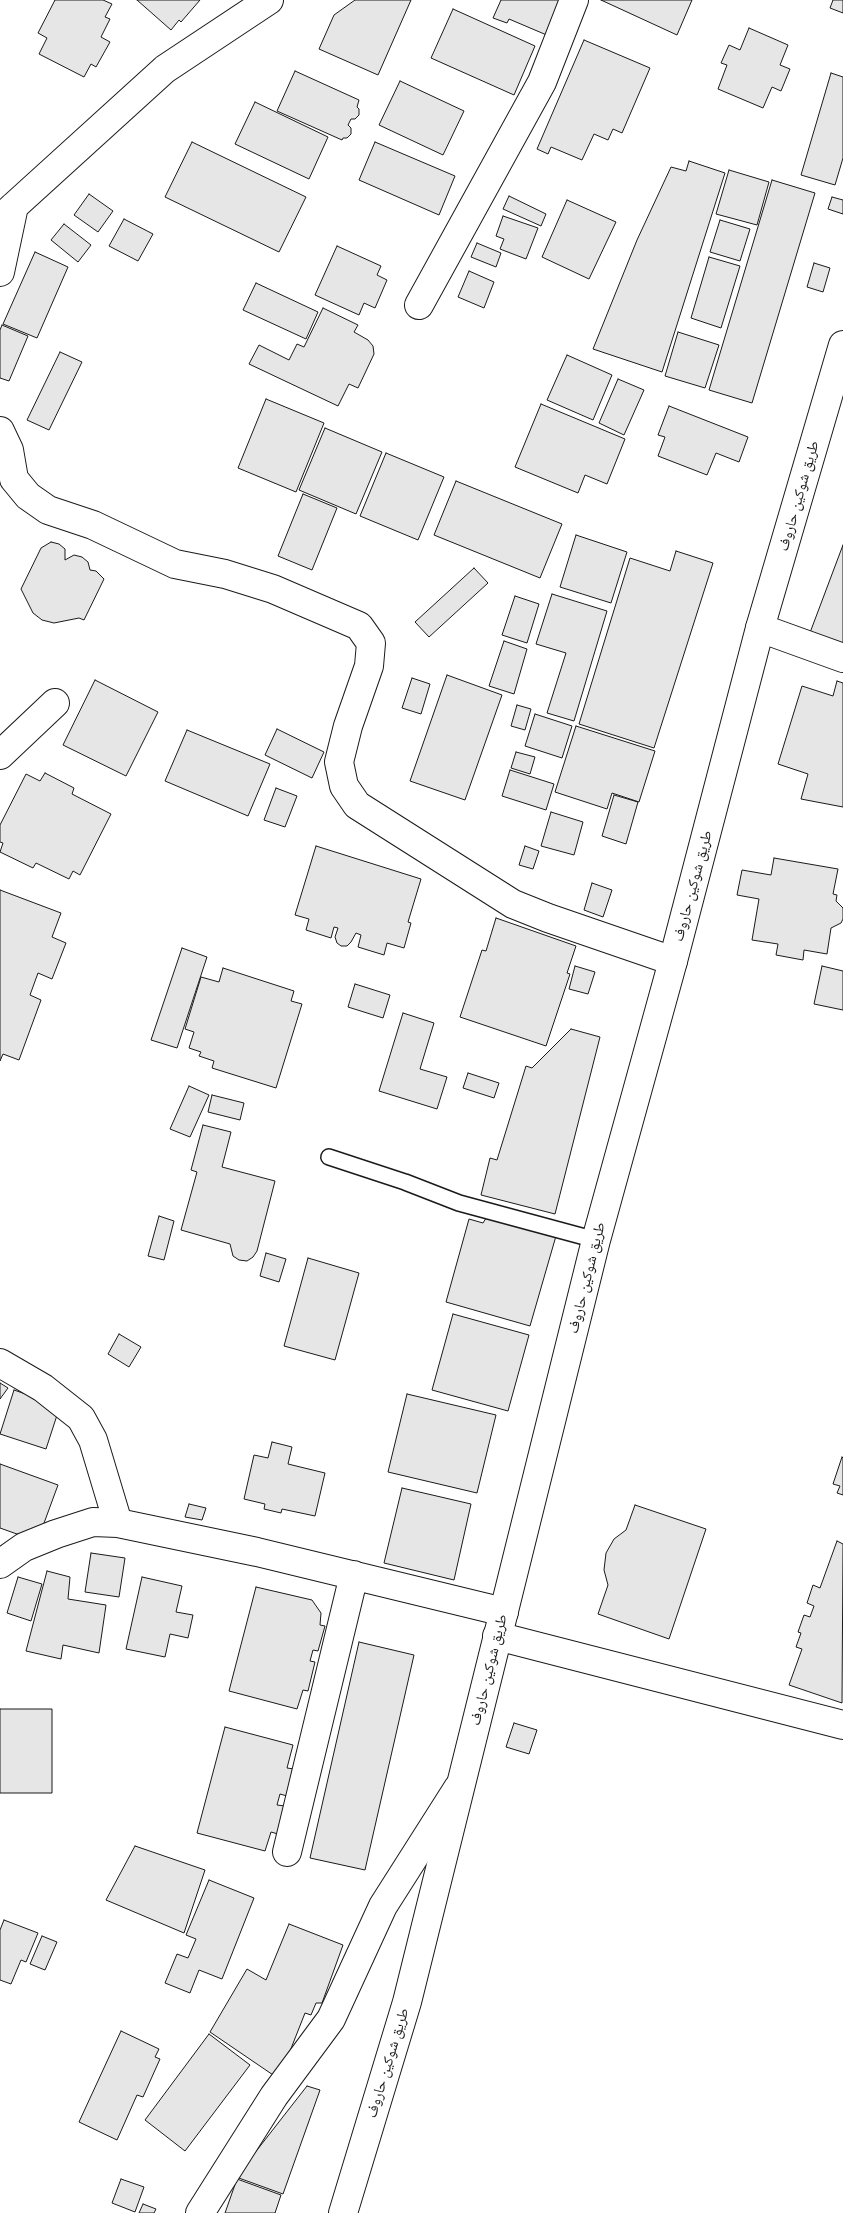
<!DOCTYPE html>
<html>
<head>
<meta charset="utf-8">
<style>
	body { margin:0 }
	canvas { display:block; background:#fff }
</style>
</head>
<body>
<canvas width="843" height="2213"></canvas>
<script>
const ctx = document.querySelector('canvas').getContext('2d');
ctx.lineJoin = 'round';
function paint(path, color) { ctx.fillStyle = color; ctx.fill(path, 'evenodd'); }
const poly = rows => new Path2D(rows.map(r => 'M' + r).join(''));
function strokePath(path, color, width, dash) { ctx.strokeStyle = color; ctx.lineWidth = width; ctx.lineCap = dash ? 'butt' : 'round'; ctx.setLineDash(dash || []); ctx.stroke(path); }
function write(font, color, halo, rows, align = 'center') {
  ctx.font = font + ' Merriweather,"Noto Naskh Arabic",serif'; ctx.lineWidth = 4; ctx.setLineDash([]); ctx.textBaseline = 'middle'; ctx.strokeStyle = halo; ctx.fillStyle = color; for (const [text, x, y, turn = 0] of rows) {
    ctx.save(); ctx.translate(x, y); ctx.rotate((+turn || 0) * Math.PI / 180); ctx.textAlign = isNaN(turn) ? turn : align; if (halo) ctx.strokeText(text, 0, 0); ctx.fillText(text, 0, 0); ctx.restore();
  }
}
const building = poly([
	[55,0,103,0,112,4,105,17,110,19,101,37,110,42,96,67,91,64,84,77,39,54,47,38,38,33,55,0],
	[137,0,200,0,181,22,179,20,171,30,137,0],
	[355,0,411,0,378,75,319,49,334,15,355,0],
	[501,0,565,0,549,36,509,19,507,23,493,18,501,0],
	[601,0,692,0,677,35,601,0],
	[833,0,843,0,843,13,830,8,833,0],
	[453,9,535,46,514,95,431,58,453,9],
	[749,28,788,45,780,65,790,69,781,91,772,87,763,108,718,89,727,65,721,63,729,45,740,50,749,28],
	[584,40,650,68,622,133,613,129,608,140,594,134,582,160,551,147,548,154,537,149,584,40],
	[295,71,359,100,357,107,359,109,359,115,355,119,351,119,348,125,351,128,351,134,347,138,343,138,342,140,277,111,295,71],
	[831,73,843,77,843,158,835,185,801,175,831,73],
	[400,81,464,111,443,155,379,125,400,81],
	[255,102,328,137,309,179,235,144,255,102],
	[192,142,306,197,279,252,165,197,192,142],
	[375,142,455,176,439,215,359,180,375,142],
	[689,161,725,173,662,372,593,349,637,240,671,167,686,171,689,161],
	[729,170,769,182,757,225,716,214,729,170],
	[772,180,815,193,752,403,709,390,772,180],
	[89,194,113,211,98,232,74,215,89,194],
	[509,196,546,214,541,226,503,209,509,196],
	[832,197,843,200,843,214,828,209,832,197],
	[567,200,616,222,589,279,542,257,567,200],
	[503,216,538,228,526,259,500,249,504,239,496,236,503,216],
	[124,219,153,234,138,261,109,246,124,219],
	[720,220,750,229,740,261,710,252,720,220],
	[64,224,91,245,78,262,51,240,64,224],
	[477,243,501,253,496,267,471,257,477,243],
	[337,246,381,266,377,275,387,280,375,308,364,303,359,315,315,295,337,246],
	[35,252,68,267,37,338,3,324,35,252],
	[709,257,740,266,721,328,691,318,709,257],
	[814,263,830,268,823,292,807,287,814,263],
	[469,271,494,282,484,308,458,297,469,271],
	[256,283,318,312,306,339,243,310,256,283],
	[323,308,358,325,354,332,368,340,373,346,374,354,358,388,349,384,338,406,249,364,259,345,289,360,297,344,304,347,323,308],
	[2,325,28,336,9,381,0,378,0,330,2,325],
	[678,332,719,345,705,388,665,376,678,332],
	[60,352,82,362,49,430,27,420,60,352],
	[567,355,612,375,593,420,547,400,567,355],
	[618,379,644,390,624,435,599,423,618,379],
	[266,399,324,423,296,492,238,468,266,399],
	[541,404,625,439,607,484,585,475,578,493,515,467,541,404],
	[669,406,748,437,739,462,716,453,707,475,658,456,665,437,658,435,669,406],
	[325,428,382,452,356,514,299,490,325,428],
	[386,453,444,477,418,540,360,516,386,453],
	[456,481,562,524,540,578,434,535,456,481],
	[303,494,337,508,312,570,278,556,303,494],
	[576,535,627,552,611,603,560,587,576,535],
	[51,542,59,544,65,549,65,560,74,555,82,557,88,562,90,570,96,571,104,579,84,620,79,618,54,623,42,620,33,613,21,589,41,548,51,542],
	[843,545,843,651,808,638,843,545],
	[676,551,713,563,654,748,579,724,630,558,670,571,676,551],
	[474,568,488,583,429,637,415,622,474,568],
	[552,594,607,611,574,721,547,713,566,653,536,644,552,594],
	[515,596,539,604,527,643,502,635,515,596],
	[504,641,527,649,514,694,489,686,504,641],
	[447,675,502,695,465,800,410,781,447,675],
	[412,678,430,684,421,714,402,708,412,678],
	[95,680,158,712,126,776,63,745,95,680],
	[837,681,843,683,843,807,801,799,808,774,778,764,802,686,833,696,837,681],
	[517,705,531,709,525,730,511,726,517,705],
	[535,714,572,726,562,758,525,746,535,714],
	[576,726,655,751,639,802,612,793,607,809,555,792,576,726],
	[277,729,324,752,312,778,265,755,277,729],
	[187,730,270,764,248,816,165,781,187,730],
	[516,752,535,757,530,774,511,768,516,752],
	[510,770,554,784,546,810,502,796,510,770],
	[45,773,74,788,72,794,111,814,80,875,73,871,69,879,36,863,33,868,0,852,3,843,0,842,0,825,26,774,40,781,45,773],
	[276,788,297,796,285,827,264,820,276,788],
	[614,795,638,802,626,844,602,836,614,795],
	[551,812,583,822,574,855,541,846,551,812],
	[316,846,421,879,408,922,411,923,404,948,387,943,384,955,358,947,361,935,356,933,351,942,347,946,341,946,337,943,335,937,338,928,334,927,331,938,306,930,309,919,295,915,316,846],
	[525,846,539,851,533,869,519,865,525,846],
	[774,858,838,869,833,894,837,895,836,901,843,908,843,919,841,923,831,928,827,954,804,950,803,960,776,955,778,944,752,940,759,899,737,895,742,870,771,875,774,858],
	[592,883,612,890,603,917,584,910,592,883],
	[0,890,61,913,52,937,66,943,52,979,38,973,30,995,41,1000,19,1060,3,1054,0,1061,0,890],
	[496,918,576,946,567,973,570,974,546,1046,460,1017,482,950,486,951,496,918],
	[182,948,207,957,177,1048,151,1040,182,948],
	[575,966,595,972,588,994,569,989,575,966],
	[822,966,843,971,843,1010,814,1004,822,966],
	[223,968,294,991,291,1001,302,1004,276,1088,212,1068,214,1061,199,1056,201,1052,189,1048,194,1032,185,1029,201,977,219,982,223,968],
	[355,984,390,995,383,1018,348,1007,355,984],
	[403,1013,434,1023,420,1069,447,1077,437,1109,379,1091,403,1013],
	[571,1029,600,1037,555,1214,481,1195,490,1158,497,1160,526,1066,532,1068,571,1029],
	[468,1073,499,1083,494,1098,463,1088,468,1073],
	[189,1086,209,1095,190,1137,170,1129,189,1086],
	[212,1095,244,1103,240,1120,208,1112,212,1095],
	[203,1125,231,1132,222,1167,275,1181,257,1251,253,1257,247,1261,239,1260,233,1256,230,1244,181,1230,197,1172,191,1170,203,1125],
	[488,1215,558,1229,530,1326,446,1302,469,1219,483,1223,488,1215],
	[159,1216,174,1221,164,1260,148,1256,159,1216],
	[266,1253,286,1259,279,1282,260,1276,266,1253],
	[308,1258,359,1273,335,1360,284,1346,308,1258],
	[453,1314,529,1335,508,1411,432,1390,453,1314],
	[119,1334,141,1347,129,1367,108,1354,119,1334],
	[0,1383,8,1388,0,1399,0,1383],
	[14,1390,60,1406,46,1449,0,1434,14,1390],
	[407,1394,496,1415,477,1493,388,1472,407,1394],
	[272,1442,292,1447,288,1464,325,1473,315,1516,282,1509,281,1513,264,1509,265,1504,244,1499,254,1455,268,1458,272,1442],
	[842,1457,843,1458,843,1495,837,1493,840,1486,833,1484,842,1457],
	[0,1464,58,1485,40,1534,31,1539,0,1528,0,1464],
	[402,1488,471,1504,454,1580,384,1563,402,1488],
	[189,1504,206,1508,202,1520,185,1517,189,1504],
	[635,1505,706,1529,669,1639,598,1614,608,1585,604,1570,606,1553,614,1539,626,1530,635,1505],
	[837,1541,843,1544,842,1703,789,1685,802,1649,796,1647,801,1633,798,1632,804,1615,810,1617,814,1606,807,1603,813,1585,820,1588,837,1541],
	[91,1553,125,1558,119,1597,85,1592,91,1553],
	[47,1571,70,1577,68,1599,106,1605,99,1653,63,1645,61,1659,26,1651,47,1571],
	[18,1577,42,1584,31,1621,7,1613,18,1577],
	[142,1577,182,1586,176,1612,193,1615,188,1638,170,1634,165,1657,126,1649,142,1577],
	[256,1587,312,1600,321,1613,320,1625,325,1626,318,1651,313,1650,310,1661,315,1662,308,1691,303,1690,297,1709,229,1691,256,1587],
	[359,1642,414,1655,365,1870,310,1858,359,1642],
	[0,1709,52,1709,52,1793,0,1793,0,1709],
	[514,1723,537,1730,529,1754,506,1747,514,1723],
	[225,1727,293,1745,287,1768,294,1769,287,1796,280,1794,277,1805,285,1806,278,1834,271,1832,265,1851,197,1833,225,1727],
	[135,1846,205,1870,184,1933,106,1900,135,1846],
	[209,1880,254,1898,222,1979,199,1970,190,1993,165,1983,177,1954,188,1958,196,1939,186,1935,209,1880],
	[4,1920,38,1933,26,1962,21,1960,11,1984,0,1980,0,1930,4,1920],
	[289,1924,343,1945,322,2003,316,2003,311,2015,305,2013,279,2079,210,2032,247,1969,266,1980,289,1924],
	[42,1936,57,1942,45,1970,30,1964,42,1936],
	[121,2031,159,2049,155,2057,160,2059,143,2097,137,2095,117,2140,79,2122,121,2031],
	[209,2034,250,2065,185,2151,145,2120,209,2034],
	[307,2086,320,2090,283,2194,236,2177,307,2086],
	[121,2179,144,2187,135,2212,112,2203,121,2179],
	[237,2179,281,2195,275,2213,225,2213,237,2179],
	[143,2204,156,2209,154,2213,139,2213,143,2204]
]);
paint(building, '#e6e6e6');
strokePath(building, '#1a1a1a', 1);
const service = poly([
	[329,1157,405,1182,459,1203,596,1240]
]);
const minor = poly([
	[0,219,165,69,269,0],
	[0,272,14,206],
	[419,305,542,82,574,0],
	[0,431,9,450,14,479,28,496,48,510,93,525,175,564,225,574,273,589,359,626,371,643,369,666,348,726,339,762,344,786,357,805,513,904,548,918,673,961],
	[760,628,843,658],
	[0,755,55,703],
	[0,1363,43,1388,81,1418,93,1440,118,1523],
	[0,1564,24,1547,56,1534,93,1522,118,1523,257,1552,504,1612],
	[497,1636,843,1725],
	[287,1852,354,1575],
	[200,2213,274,2096,331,2019,383,1906,458,1788]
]);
const primary = poly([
	[343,2213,407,2002,596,1240,673,961,760,628,843,345]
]);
strokePath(service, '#1a1a1a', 18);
strokePath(minor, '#1a1a1a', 30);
strokePath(primary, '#1a1a1a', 30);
strokePath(service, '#fff', 15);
strokePath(minor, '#fff', 28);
strokePath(primary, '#fff', 28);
write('15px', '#1a1a1a', '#fff', [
	["طريق شوكين حاروف",799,496,-74],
	["طريق شوكين حاروف",693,886,-75],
	["طريق شوكين حاروف",587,1278,-76],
	["طريق شوكين حاروف",489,1670,-76],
	["طريق شوكين حاروف",388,2063,-73]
]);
</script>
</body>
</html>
